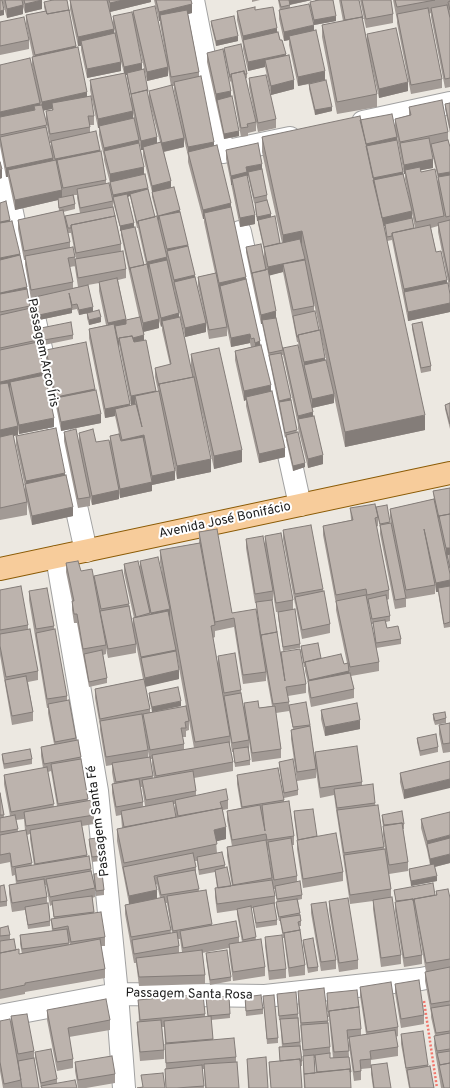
<!DOCTYPE html>
<html>
<head>
<meta charset="utf-8">
<style>
	body { margin:0 }
	canvas { display:block; background:#ece8e1 }
</style>
</head>
<body>
<canvas width="450" height="1088"></canvas>
<script>
const ctx = document.querySelector('canvas').getContext('2d');
ctx.lineJoin = 'round';
const poly = rows => new Path2D(rows.map(r => 'M' + r).join(''));
function strokePath(path, color, width, dash) { ctx.strokeStyle = color; ctx.lineWidth = width; ctx.lineCap = dash ? 'butt' : 'round'; ctx.setLineDash(dash || []); ctx.stroke(path); }
function paint(path, color) { ctx.fillStyle = color; ctx.fill(path, 'evenodd'); }
function write(font, color, halo, rows, align = 'center') {
  ctx.font = font + ' Overpass,sans-serif'; ctx.lineWidth = 4; ctx.setLineDash([]); ctx.textBaseline = 'middle'; ctx.strokeStyle = halo; ctx.fillStyle = color; for (const [text, x, y, turn = 0] of rows) {
    ctx.save(); ctx.translate(x, y); ctx.rotate((+turn || 0) * Math.PI / 180); ctx.textAlign = isNaN(turn) ? turn : align; if (halo) ctx.strokeText(text, 0, 0); ctx.fillText(text, 0, 0); ctx.restore();
  }
}
const minor = poly([
	[193,0,223,152,290,138],
	[363,122,450,103],
	[0,155,32,308,86,551],
	[240,232,300,505],
	[57,557,97,791,117,994,124,1088],
	[0,1016,117,994,265,996,421,979,450,973]
]);
const major = poly([
	[0,569,450,473]
]);
strokePath(minor, '#a2a2a2', 24);
strokePath(major, '#8b5b06', 24);
strokePath(poly([
	[424,1001,437,1088]
]), '#f3756b', 2.5, [2, 2]);
strokePath(minor, '#fff', 22);
strokePath(major, '#f7cc9b', 22);
paint(poly([
	[2,0,42,0,42,9,25,13,23,7,23,14,7,18],
	[70,0,151,0,151,2,110,12,114,33,115,33,113,25,113,16,142,70,157,143,160,142,149,100,149,91,171,86,168,69,168,76,147,81,133,20,133,11,166,57,160,24,160,21,159,21,154,0,191,0,192,13,188,14,199,72,199,77,214,146,231,209,285,457,259,463,246,406,246,400,244,401,235,360,235,351,251,347,250,343,231,347,227,328,227,336,209,339,206,323,206,332,185,337,174,291,174,289,179,317,193,377,191,367,191,354,242,462,214,469,201,408,211,472,177,479,173,458,175,480,152,485,152,491,120,498,119,493,119,499,92,505,90,498,90,506,78,508,64,441,64,432,79,442,79,433,96,442,110,444,110,436,119,434,115,416,105,418,89,338,89,329,106,325,99,291,99,283,88,285,93,312,79,315,77,309,72,310,72,309,72,313,39,320,35,302,35,298,31,299,25,265,25,260,24,260,18,229,18,220,59,211,58,200,15,210,8,177,6,177,0,146,0,65,40,105,32,66,32,57,33,57,26,24,26,15,45,11,44,7,44,2,69,13,87,96,94,116,94,125,90,125,90,132,100,151,106,180,106,183,113,201,113,207,121,244,121,251,126,269,126,278,118,280,126,320,139,317,121,235,121,231,113,202,110,187,110,183,104,160,104,157,99,135,99,128,98,128,90,90,90,80,124,73,121,62,121,71,87,78,81,50,81,46,78,46,70,9],
	[126,75,127,75,127,78,131,97,131,101],
	[172,86,174,86,174,91,183,132],
	[52,109,52,110,46,111,46,120,50,143,51,143,51,150,43,110],
	[133,113,141,150,143,150,143,156,152,192,152,197,157,216,155,217,144,174,139,144,133,118],
	[184,139,188,156,188,162,203,219,204,219,204,222,215,273,198,277,198,286,206,322,195,277,180,213,171,188,164,152,184,147],
	[74,195,77,195,77,198,80,213,65,216,65,221,68,233,71,233,76,259,75,259,75,268,78,287,73,288,73,282,70,267,75,266,75,257,70,247,70,242,63,212,75,209,75,204],
	[130,196,137,228,138,228,146,264,144,265,134,227,128,197],
	[159,321,161,327,162,326,162,330,170,365,155,368,155,377,158,391,156,392,144,340,143,332,159,328],
	[119,345,131,405,135,404,135,405,130,406,118,346],
	[252,0,260,0,252,2],
	[278,0,312,0,290,5,290,8,314,31,332,111,315,115,309,89,309,84,298,86,289,45,289,40,284,41,279,19,279,10,280,10],
	[315,0,333,0,336,21,314,25,310,7,310,2,315,1],
	[339,0,359,0,367,42,367,34,408,91,379,98,369,54,377,94,377,107,337,114,322,37,322,25,343,21],
	[360,0,391,0,393,14,393,23,366,28],
	[393,0,450,0,450,87,445,88,431,17,431,13,429,14,442,79,442,88,411,94,397,23,397,19,397,20],
	[255,10,277,32,286,55,294,89,271,95,265,67,248,71,243,49,243,45,237,20,237,11],
	[211,21,238,41,216,46,211,25],
	[0,22,29,40,29,49,0,55],
	[224,48,247,74,247,78,245,79,256,122,256,131,248,133,248,136,241,137,231,81,230,82,224,52],
	[207,53,231,96,239,136,224,139,207,62],
	[249,78,276,119,276,128,258,132,249,87],
	[450,103,450,133,445,109,445,104],
	[409,107,448,132,448,140,450,147,450,291,438,232,438,226,431,228,436,252,447,283,450,294,450,312,408,321,392,240,387,241,385,226,384,226,425,430,345,447,314,303,314,311,325,360,334,403,312,408,313,416,323,464,308,468,298,428,298,425,283,355,282,355,297,433,305,467,293,471,286,440,286,437,285,438,269,358,262,324,261,324,246,252,246,247,264,256,264,250,258,224,258,221,257,221,255,207,255,203,254,203,248,176,247,176,255,224,240,227,226,159,226,150,262,171,267,195,267,200,271,217,280,243,282,243,262,152,262,137,360,120,395,128,395,119,409,115],
	[397,137,404,174,405,174,405,179,415,228,414,228,397,141],
	[430,145,431,145,431,148,438,179,438,185,421,172,421,170,433,168],
	[283,272,293,321,297,342,298,342,301,360,283,350,276,318,269,275],
	[0,203,10,221,20,255,30,306,30,308,31,308,44,372,54,427,19,434,18,429,18,435,13,436,25,493,25,487,16,445,16,436,65,475,73,516,32,525,25,493,27,502,27,515,0,520],
	[87,313,101,322,89,325,87,318],
	[412,324,431,366,431,371,421,373,412,329],
	[41,328,73,335,73,339,44,345,41,332],
	[46,350,95,391,101,423,61,431,56,406,46,359],
	[450,403,450,429,445,409,445,405],
	[450,488,450,573,447,557,446,557,450,574,450,627,444,628,438,592,436,592,435,586,435,594,406,599,390,518,390,509,434,499,433,491],
	[376,507,390,523,406,598,406,607,395,609,380,534,380,528,378,518,378,526,376,527,389,590,389,599,387,600,390,616,390,621,386,622,387,628,401,639,401,644,376,648,373,624,372,624,368,603,367,604,379,662,379,671,351,676,354,689,354,698,311,707,308,691,308,683,305,671,305,667,304,667,301,651,301,646,321,658,344,664,347,663,336,610,336,604,323,535,323,526,351,520,350,508,376,511],
	[283,530,323,589,330,624,330,633,302,639,295,603,295,604,283,539],
	[199,532,232,613,261,642,256,603,255,603,246,548,246,539,265,543,265,536,293,600,293,609,300,644,300,648,283,651,278,617,278,612,276,612,273,593,273,600,272,600,281,658,281,652,306,684,306,693,288,696,289,702,289,711,276,713,281,749,281,758,252,762,249,742,249,749,248,749,250,760,250,765,235,767,233,752,232,752,230,738,230,747,233,762,233,771,194,778,196,791,196,796,228,800,228,809,223,810,226,839,216,841,217,853,225,865,225,868,231,886,232,886,227,856,227,847,232,846,227,820,227,811,241,808,237,784,237,775,284,800,284,802,294,836,294,845,292,845,297,876,297,882,302,895,302,899,298,900,301,921,301,926,299,926,305,965,305,975,289,977,284,938,283,938,280,921,279,921,276,907,276,902,277,902,275,889,274,889,275,896,275,905,274,905,277,920,277,925,256,928,253,908,251,908,256,940,265,967,265,976,233,981,229,953,229,948,202,953,205,975,205,984,139,986,136,963,134,963,125,914,125,905,129,904,117,841,117,829,122,828,121,815,116,816,112,793,112,784,114,784,112,772,112,765,106,766,100,730,100,726,95,698,95,689,143,679,136,644,136,653,108,658,106,648,106,654,103,655,107,678,107,683,89,687,77,623,74,623,72,610,72,601,66,572,66,563,81,571,94,582,94,576,122,570,133,625,133,618,134,618,124,573,124,564,140,566,140,561,162,573,160,562,160,550,199,543],
	[234,627,243,684,266,681,266,673,272,706,259,708,244,703,244,712,241,694,241,690,218,656,218,665,213,638,215,637,215,631],
	[176,651,186,706,162,710,181,706,149,693,149,698,152,712,150,712,150,709,145,686,179,679],
	[187,710,194,748,184,750,184,744,182,737,186,737,186,731,189,730,189,721],
	[143,719,143,723,149,757,148,757,148,750],
	[150,759,152,759,152,764,154,778,153,778],
	[141,787,142,787,145,806,143,806,143,802],
	[173,804,175,804,175,809,176,817],
	[267,849,268,849,271,872],
	[195,861,197,861,199,875,215,872,217,888,215,888,215,897,217,913,237,910,237,914,242,942,239,942,239,937,212,925,206,890,199,891,196,873,196,867],
	[157,884,160,898,157,899,156,885],
	[166,903,167,903,172,933,171,933],
	[178,939,180,939,182,952,179,953,179,946],
	[0,590,28,625,28,629,38,671,38,680,28,682,33,712,33,721,12,725,0,655],
	[29,591,54,626,54,629,67,696,67,701,81,757,81,761,88,801,94,815,94,824,82,826,87,856,91,869,95,888,95,897,92,898,94,913,105,937,105,946,101,946,105,969,105,978,25,992,25,994,0,999,0,941,16,950,19,954,22,954,20,944,20,935,52,931,51,919,54,919,52,905,50,906,46,885,45,885,47,897,47,903,50,921,50,926,28,929,25,910,12,912,9,894,9,885,16,884,15,875,12,876,10,862,0,864,0,793,4,817,10,816,4,784,4,775,43,768,41,756,41,747,54,744,48,713,48,708,47,708,29,600],
	[51,771,57,806,54,807,48,772],
	[24,819,25,830,18,831,16,820],
	[30,834,30,839,34,865,32,866,27,835],
	[68,935,70,945,69,945],
	[289,705,310,725,310,729,315,758,315,752,362,782,362,786,375,803,387,863,383,835,383,826,382,820,382,815,404,824,404,829,403,829,408,862,408,871,389,874,391,889,391,897,401,955,401,964,381,967,373,909,373,901,350,904,337,816,337,817,334,795,320,798,316,771,316,778,297,781,291,739,291,730,293,729,289,710],
	[321,710,360,729,325,736,321,719],
	[433,714,446,718,446,723,435,725,433,719],
	[450,723,450,752,443,753,439,734,439,725],
	[417,738,438,747,438,752,420,756,417,742],
	[2,754,32,759,32,764,4,769,2,759],
	[450,761,404,799,400,782,400,773],
	[279,762,298,790,298,795,284,798,279,766],
	[294,811,317,836,343,872,343,881,303,888,297,849,297,840,294,816],
	[421,819,450,863,435,867,437,881,411,886,409,874,409,869,430,865,427,850,421,828],
	[89,839,100,856,100,861,92,862,89,844],
	[94,874,104,890,104,895,96,896,94,879],
	[0,886,7,901,7,906,0,907],
	[394,890,435,895,436,895,436,891,450,898,450,1088,441,1088,434,1045,435,1035,431,1017,431,1013,425,981,425,972,426,972,414,905,422,955,422,964,404,967,395,911,395,902,396,902],
	[329,901,358,960,358,969,339,972,329,910],
	[311,904,336,960,336,969,321,971,311,913],
	[0,928,10,935,10,940,0,941],
	[265,937,286,969,286,978,269,980,265,946],
	[303,940,318,967,318,971,308,973,303,945],
	[206,953,231,977,231,981,210,985,206,958],
	[395,984,424,1015,424,1024,401,1028,395,993],
	[360,987,398,1027,398,1036,396,1037,398,1047,398,1056,371,1060,371,1065,391,1088,373,1088,371,1074,371,1068,361,1069,361,1080,354,1081,349,1046,349,1039,348,1039,349,1057,351,1072,350,1077,351,1088,304,1088,303,1056,298,1000,298,991,328,1021,330,1047,330,1058,333,1058,329,1017,328,1017,327,993,361,1029,361,1035,366,1034,360,996],
	[314,1058,315,1058,316,1072,315,1073],
	[277,994,298,1014,302,1061,302,1066,300,1066,302,1088,271,1088,269,1071,269,1062,280,1061,279,1047,282,1047,280,1020,279,1020],
	[263,996,278,1038,278,1043,267,1044],
	[245,997,263,1009,263,1014,246,1016],
	[206,998,230,1014,230,1018,211,1020,213,1040,236,1057,236,1062,239,1088,205,1088,204,1069,202,1069,204,1088,166,1088,165,1069,166,1068,165,1053,165,1044,164,1027,162,1027,164,1050,164,1059,140,1061,137,1031,137,1022,139,1022,138,1000,205,1014,205,1017,208,1017],
	[47,1010,110,1020,110,1030,69,1037,73,1059,73,1068,57,1071,47,1020],
	[11,1016,34,1051,34,1058,39,1088,21,1088,21,1084,21,1088,3,1088,0,1071,0,1021,16,1053,11,1025],
	[401,1034,428,1065,428,1067,434,1088,409,1088,401,1044],
	[35,1052,57,1079,57,1083,77,1088,41,1088,35,1057],
	[247,1059,268,1088,248,1088],
	[75,1062,115,1074,115,1083,86,1088,78,1088,75,1071]
]), '#a29a95');
paint(poly([
	[42,0,42,9,25,13,25,4],
	[123,0,151,0,151,2,110,12,110,3],
	[288,0,312,0,288,5],
	[192,4,192,13,161,21,160,15,160,21,159,21,159,12],
	[23,5,23,14,7,18,7,9],
	[4,10,4,15,0,16,0,11],
	[336,16,336,21,314,25,314,20],
	[314,25,314,34,289,36,289,40,284,41,284,32],
	[277,28,277,37,243,40,243,36],
	[114,29,114,38,81,41,81,46,78,46,78,37],
	[238,36,238,41,216,46,216,41],
	[76,46,76,55,35,64,35,55],
	[286,54,286,63,265,60,265,67,248,71,248,62],
	[121,62,121,71,87,78,87,69],
	[142,63,142,72,127,73,127,75,124,76,124,67],
	[168,67,168,76,147,81,147,72],
	[325,71,325,80,298,86,298,77],
	[294,80,294,89,271,95,271,86],
	[408,82,408,91,379,98,379,89],
	[231,91,231,100,217,100,216,103,216,94],
	[87,92,87,101,52,103,52,109,42,111,42,102],
	[40,103,40,112,35,110,34,106,34,114,0,121,0,112],
	[332,107,332,111,315,115,315,110],
	[133,111,133,120,99,126,99,128,98,128,98,119],
	[239,131,239,136,224,139,224,134],
	[157,137,157,147,143,147,143,150,141,150,141,141],
	[397,137,397,146,367,153,365,144],
	[184,138,184,147,162,152,162,143],
	[139,140,139,149,104,151,104,157,104,148],
	[214,142,214,151,188,152,188,156,188,147],
	[100,150,100,159,57,160,57,168,55,168,55,159],
	[53,158,53,167,8,170,8,177,6,177,6,168],
	[433,159,433,168,406,173,405,170,405,174,404,174,404,165],
	[262,164,262,173,248,172,248,176,232,179,232,185,231,185,231,176,246,167],
	[144,167,144,176,110,183,110,174],
	[2,169,2,178,0,179,0,170],
	[403,172,403,181,374,187,372,178],
	[450,172,450,177,438,177,438,179,438,174],
	[171,181,171,190,152,195,152,186],
	[148,188,148,192,130,194,130,196,114,200,113,197,113,200,113,195],
	[62,190,62,200,58,198,58,200,15,210,15,200],
	[231,203,231,212,204,213,204,219,203,219,203,210],
	[180,210,180,215,159,216,159,220,158,221,158,216],
	[412,211,412,220,385,224,385,226,381,227,381,218],
	[271,214,271,218,257,221,257,217],
	[255,215,255,224,240,227,240,218],
	[10,220,10,229,0,231,0,222],
	[134,223,134,228,120,231,120,226],
	[302,231,302,246,283,250,283,235],
	[188,245,188,254,167,251,167,249],
	[20,254,20,263,0,267,0,258],
	[167,257,167,266,149,264,149,271,147,271,147,262],
	[305,259,305,268,283,264,283,272,268,276,268,267],
	[195,275,195,284,174,282,174,289,174,280],
	[246,277,246,286,220,286,220,291,219,292,219,283],
	[447,280,447,289,404,292,404,298,404,289],
	[27,287,27,296,0,302,0,293],
	[450,303,450,312,408,321,408,312],
	[93,307,93,312,79,315,79,310],
	[72,308,72,313,39,320,39,315],
	[276,311,276,320,262,320,262,324,261,324,261,315],
	[179,313,179,322,162,321,162,326,161,327,161,318],
	[101,317,101,322,89,325,89,320],
	[126,319,126,328,115,326,115,331,108,332,108,323],
	[159,319,159,328,143,332,143,323],
	[206,323,206,332,185,337,185,328],
	[250,334,250,343,231,347,231,338],
	[144,335,144,340,121,345,120,341],
	[118,341,119,341,119,345,118,346],
	[260,341,260,350,255,352,255,343],
	[325,358,325,367,304,365,304,371,304,362],
	[44,372,44,381,10,382,10,389,0,391,0,382],
	[271,385,271,395,246,397,246,400,244,401,244,391],
	[95,389,95,398,56,398,56,406,56,397],
	[156,391,156,400,135,396,135,404,131,405,131,396],
	[334,394,334,403,312,408,312,399],
	[291,398,291,403,279,403,279,401],
	[130,404,130,413,115,409,115,416,105,418,105,409],
	[313,412,313,422,298,419,298,425,298,416],
	[101,414,101,423,61,431,61,422],
	[425,415,425,430,345,447,345,432],
	[54,418,54,427,19,434,19,425],
	[18,426,18,435,0,439,0,430],
	[144,435,144,444,122,449,122,440],
	[285,448,285,457,259,463,259,454],
	[242,450,242,462,214,469,214,456],
	[323,455,323,464,308,468,308,459],
	[211,459,211,472,177,479,177,466],
	[305,463,305,467,293,471,293,466],
	[175,471,175,480,152,485,152,491,120,498,120,489,152,482,152,476],
	[65,473,65,482,26,487,26,481],
	[119,490,119,499,92,505,92,496],
	[73,507,73,516,32,525,32,516],
	[446,548,450,548,450,557,447,555,447,557,446,557],
	[450,580,450,589,438,588,438,592,436,592,436,583],
	[170,609,170,618,151,622,151,613],
	[176,650,176,659,141,659,141,657],
	[179,670,179,679,145,687,145,678],
	[349,671,349,680,309,689,309,680],
	[181,701,181,706,152,712,152,707],
	[360,720,360,729,325,736,325,727],
	[450,779,450,788,404,799,404,790],
	[226,827,226,839,214,842,214,830],
	[450,835,450,844,427,844,427,850,427,841],
	[450,854,450,863,430,868,430,859],
	[437,876,437,881,411,886,411,881],
	[157,890,157,899,129,905,129,896]
]), '#847d79');
const building = poly([
	[0,0,2,0,4,10,0,11,0,0],
	[5,0,22,0,23,5,7,9,5,0],
	[24,0,42,0,25,4,24,0],
	[53,0,67,0,69,11,69,10,47,14,44,2,53,0],
	[70,0,107,0,114,29,78,37,70,0],
	[109,0,123,0,110,3,109,0],
	[156,0,191,0,192,4,159,12,156,0],
	[279,0,289,0,290,5,281,7,279,0],
	[319,0,333,0,336,16,314,20,310,2,319,0],
	[341,0,359,0,363,19,362,17,345,20,341,0],
	[362,0,391,0,393,14,366,19,362,0],
	[395,0,435,0,397,7,395,0],
	[450,1,450,10,448,2,450,1],
	[309,4,314,25,284,32,279,10,309,4],
	[447,5,450,18,450,78,445,79,431,8,447,5],
	[155,6,168,67,147,72,133,11,155,6],
	[255,7,255,10,273,7,277,28,243,36,237,11,255,7],
	[428,8,442,79,411,85,397,14,428,8],
	[69,10,76,46,35,55,26,15,46,11,47,14,69,10],
	[187,10,199,72,171,77,160,15,187,10],
	[132,12,142,63,124,67,113,16,132,12],
	[234,16,238,36,216,41,211,21,234,16],
	[24,17,29,40,0,46,0,22,24,17],
	[362,17,377,94,337,102,322,25,362,17],
	[396,28,408,82,379,89,367,34,396,28],
	[316,30,325,71,298,77,289,36,316,30],
	[278,32,280,40,282,40,286,54,248,62,243,40,278,32],
	[115,33,121,62,87,69,81,41,115,33],
	[241,44,247,74,244,74,244,71,231,74,231,77,230,77,224,48,241,44],
	[78,47,87,92,42,102,32,57,78,47],
	[223,49,231,91,216,94,207,53,223,49],
	[289,55,294,80,271,86,265,60,289,55],
	[30,58,40,103,0,112,0,65,30,58],
	[144,69,148,91,147,91,147,90,131,94,127,73,144,69],
	[244,71,256,122,247,124,248,127,241,128,231,74,244,71],
	[125,73,133,111,98,119,90,80,125,73],
	[266,75,276,119,258,123,249,78,266,75],
	[201,76,214,142,188,147,174,82,201,76],
	[326,80,332,107,315,110,309,84,326,80],
	[172,85,184,138,162,143,149,91,172,85],
	[147,90,157,137,141,141,131,94,147,90],
	[91,96,94,116,88,116,90,127,50,134,46,111,53,110,52,103,91,96],
	[232,96,239,131,224,134,217,100,232,96],
	[442,100,448,132,400,142,395,119,411,115,409,107,442,100],
	[450,103,450,128,445,104,450,103],
	[42,105,47,125,0,135,0,117,35,110,34,106,42,105],
	[392,114,397,137,366,144,360,120,392,114],
	[360,116,425,415,345,432,302,231,283,235,262,137,360,116],
	[134,118,139,140,104,148,99,126,134,118],
	[46,127,53,158,6,168,0,137,46,127],
	[96,131,100,150,55,159,51,141,96,131],
	[429,138,433,159,404,165,400,143,429,138],
	[397,140,403,172,373,178,366,146,397,140],
	[448,140,450,147,450,172,438,174,431,144,448,140],
	[161,142,171,181,152,186,143,147,161,142],
	[139,143,144,167,110,174,104,151,139,143],
	[258,143,262,164,246,167,247,172,231,176,226,150,258,143],
	[217,145,231,203,203,210,188,152,217,145],
	[101,151,106,180,63,188,57,160,101,151],
	[56,160,62,190,15,200,8,170,56,160],
	[0,162,2,169,0,170,0,162],
	[420,167,421,172,435,169,444,216,416,222,405,170,420,167],
	[262,169,267,195,254,198,248,172,262,169],
	[145,174,148,188,113,195,110,182,145,174],
	[403,174,412,211,382,218,373,180,403,174],
	[247,175,255,215,240,218,232,179,247,175],
	[450,175,450,216,446,217,438,177,450,175],
	[109,183,113,201,80,208,77,189,109,183],
	[174,187,180,210,158,216,152,192,174,187],
	[148,189,155,217,138,221,138,223,137,223,130,194,148,189],
	[127,194,134,223,120,226,113,197,127,194],
	[73,195,75,204,59,208,58,198,73,195],
	[267,200,271,214,257,217,255,203,267,200],
	[6,201,10,220,0,222,0,203,6,201],
	[113,207,115,216,71,225,71,228,68,228,65,216,113,207],
	[231,207,246,277,219,283,204,213,231,207],
	[63,210,70,242,24,251,18,220,63,210],
	[180,212,188,245,167,249,159,216,180,212],
	[115,216,121,244,76,253,71,225,115,216],
	[157,216,167,257,147,262,138,221,157,216],
	[275,216,280,243,264,247,258,220,275,216],
	[412,218,414,228,392,233,392,236,387,237,385,224,412,218],
	[450,220,450,282,438,223,450,220],
	[12,221,20,254,0,258,0,223,12,221],
	[430,225,436,252,441,251,447,280,404,289,392,233,430,225],
	[135,227,144,265,130,268,130,270,121,230,135,227],
	[300,239,305,259,268,267,264,247,300,239],
	[261,244,266,270,252,273,252,274,246,247,261,244],
	[188,246,195,275,174,280,167,251,188,246],
	[73,247,75,257,68,258,73,282,31,290,25,256,73,247],
	[123,251,126,269,78,278,75,259,123,251],
	[20,255,27,287,0,293,0,260,20,255],
	[167,260,179,313,161,318,149,264,167,260],
	[305,260,314,306,293,310,283,264,305,260],
	[147,264,159,319,143,323,130,268,147,264],
	[268,269,276,311,261,315,252,273,268,269],
	[216,273,227,327,209,330,198,277,216,273],
	[195,277,206,323,185,328,174,282,195,277],
	[117,278,126,319,108,323,99,282,117,278],
	[246,279,260,341,255,343,254,338,251,339,250,334,231,338,220,286,246,279],
	[448,283,450,294,450,303,408,312,404,292,448,283],
	[88,285,93,307,79,310,77,304,72,305,69,293,72,308,39,315,35,297,88,285],
	[27,289,30,306,0,312,0,294,27,289],
	[31,308,38,340,0,348,0,315,31,308],
	[99,310,101,317,89,320,87,313,99,310],
	[315,311,319,330,298,335,298,337,297,337,293,316,315,311],
	[140,317,144,335,133,338,132,336,119,338,119,341,118,341,115,326,126,324,126,320,140,317],
	[180,317,193,377,159,384,159,386,155,368,171,364,162,321,180,317],
	[276,318,283,350,269,353,262,320,276,318],
	[71,322,73,335,44,340,41,328,71,322],
	[422,322,431,366,421,368,412,324,422,322],
	[114,324,130,404,105,409,89,329,114,324],
	[320,330,325,358,304,362,298,335,320,330],
	[132,336,134,342,146,340,156,391,131,396,119,338,132,336],
	[38,342,44,372,0,382,0,350,38,342],
	[86,342,95,389,56,397,46,350,86,342],
	[261,345,271,385,244,391,235,351,261,345],
	[298,345,313,412,298,416,283,348,298,345],
	[219,348,242,450,214,456,191,354,219,348],
	[281,353,291,398,279,401,269,355,281,353],
	[326,360,334,394,312,399,304,365,326,360],
	[45,375,54,418,19,425,10,382,45,375],
	[194,377,211,459,177,466,159,384,194,377],
	[8,383,18,426,0,430,0,384,8,383],
	[96,390,101,414,61,422,56,398,96,390],
	[159,391,175,471,152,476,144,435,122,440,115,409,136,404,142,427,135,396,159,391],
	[272,391,285,448,259,454,246,397,272,391],
	[291,400,297,430,285,433,279,402,291,400],
	[450,403,450,424,445,405,450,403],
	[314,416,323,455,308,459,298,419,314,416],
	[56,428,65,473,26,481,16,436,56,428],
	[76,429,90,497,78,499,64,432,76,429],
	[93,429,96,442,109,440,119,490,92,496,79,433,93,429],
	[298,432,305,463,293,466,286,435,298,432],
	[13,434,27,502,0,508,0,437,13,434],
	[119,434,121,441,143,437,152,482,120,489,110,436,119,434],
	[66,475,73,507,32,516,25,484,66,475],
	[450,488,450,514,439,516,439,518,433,491,450,488],
	[434,499,450,574,450,580,436,583,424,529,435,585,406,590,390,509,434,499],
	[375,504,378,517,375,518,389,590,367,595,366,589,336,595,323,526,353,520,350,508,375,504],
	[387,505,390,522,380,524,376,507,387,505],
	[450,514,450,548,446,548,439,516,450,514],
	[391,523,406,598,395,600,380,525,391,523],
	[311,525,323,589,295,594,283,530,311,525],
	[217,529,232,613,256,609,266,672,243,675,234,618,215,622,199,532,217,529],
	[281,533,293,600,276,603,265,536,281,533],
	[263,536,273,591,255,594,246,539,263,536],
	[200,543,215,625,211,626,230,736,195,742,160,550,200,543],
	[450,554,450,568,447,555,450,554],
	[158,557,170,609,151,613,140,561,158,557],
	[78,561,81,571,92,569,106,645,83,649,77,614,74,614,72,601,74,601,66,563,78,561],
	[138,561,150,613,136,617,124,564,138,561],
	[122,570,129,604,101,609,94,576,122,570],
	[21,586,28,625,0,630,0,590,21,586],
	[450,586,450,622,444,624,438,588,450,586],
	[47,588,54,626,36,629,29,591,47,588],
	[324,591,330,624,302,630,295,597,324,591],
	[366,595,379,662,350,667,336,601,366,595],
	[386,595,390,616,372,619,368,599,386,595],
	[272,600,277,632,261,635,261,637,256,602,272,600],
	[129,606,136,644,108,649,100,611,129,606],
	[295,609,300,644,283,647,278,612,295,609],
	[168,611,176,650,141,657,133,618,168,611],
	[385,620,387,628,398,626,401,639,376,643,373,622,385,620],
	[30,629,38,671,6,677,0,646,0,634,30,629],
	[55,629,67,696,47,699,36,633,55,629],
	[277,632,285,681,281,652,300,649,306,684,286,687,289,702,273,704,261,635,277,632],
	[318,643,321,658,305,662,304,663,301,646,318,643],
	[102,650,107,678,89,682,84,654,102,650],
	[176,651,179,670,145,678,141,658,176,651],
	[235,653,241,690,224,693,218,656,235,653],
	[341,654,344,664,348,663,349,671,309,680,305,662,341,654],
	[350,673,354,689,311,698,308,681,350,673],
	[26,676,33,712,12,716,5,680,26,676],
	[144,679,150,709,100,719,95,689,144,679],
	[178,687,181,701,152,707,149,693,178,687],
	[241,693,249,740,232,743,224,696,241,693],
	[69,700,76,738,55,742,48,704,69,700],
	[258,701,259,708,275,706,281,749,252,753,244,703,258,701],
	[306,702,310,725,293,727,289,705,306,702],
	[357,703,360,720,325,727,321,710,357,703],
	[186,706,189,721,185,722,186,728,181,728,184,744,150,750,143,714,186,706],
	[445,712,446,718,435,721,433,714,445,712],
	[142,714,148,750,106,757,100,721,142,714],
	[450,723,450,743,443,744,439,725,450,723],
	[310,726,316,769,297,772,291,730,310,726],
	[436,734,438,747,420,751,417,738,436,734],
	[78,740,81,757,44,764,41,747,78,740],
	[229,742,233,762,156,776,152,755,229,742],
	[357,746,362,782,320,788,315,752,357,746],
	[248,747,250,760,235,763,233,749,248,747],
	[30,749,32,759,4,764,2,754,30,749],
	[150,757,153,776,116,782,112,763,150,757],
	[81,759,88,799,58,804,51,764,81,759],
	[293,759,298,790,284,793,279,762,293,759],
	[450,761,450,779,404,790,400,773,450,761],
	[47,767,54,804,11,812,4,775,47,767],
	[278,768,284,800,242,807,237,775,278,768],
	[193,771,196,791,146,800,142,780,193,771],
	[139,779,143,802,116,807,112,784,139,779],
	[373,784,375,803,337,808,334,789,373,784],
	[226,789,228,800,220,802,222,808,178,816,175,800,226,789],
	[0,793,4,815,0,815,0,793],
	[92,800,94,815,26,826,24,812,92,800],
	[173,801,176,817,124,827,121,811,173,801],
	[289,801,294,836,267,840,266,834,232,840,227,811,260,805,265,831,262,805,289,801],
	[378,805,384,847,344,853,337,810,378,805],
	[222,808,226,827,214,830,217,844,124,863,117,829,222,808],
	[313,809,317,836,298,840,294,811,313,809],
	[402,811,404,824,403,824,402,823,384,825,382,815,402,811],
	[450,812,450,835,427,841,421,819,450,812],
	[15,815,18,829,0,832,0,818,15,815],
	[81,821,87,855,35,864,30,830,81,821],
	[402,823,408,862,389,865,383,826,402,823],
	[26,830,32,863,12,867,10,853,0,855,0,835,26,830],
	[336,833,343,872,303,879,297,840,336,833],
	[97,838,100,856,92,857,89,839,97,838],
	[291,838,297,876,274,880,268,842,291,838],
	[450,838,450,854,430,859,427,844,450,838],
	[266,840,272,878,233,885,227,847,266,840],
	[385,849,391,889,350,895,344,855,385,849],
	[222,852,225,865,199,870,197,857,222,852],
	[193,853,196,867,154,876,157,890,129,896,123,867,193,853],
	[89,856,91,869,17,881,15,868,89,856],
	[434,864,437,876,411,881,409,869,434,864],
	[227,867,231,886,218,888,215,870,227,867],
	[195,870,199,889,161,895,157,877,195,870],
	[91,871,95,888,50,897,46,879,91,871],
	[102,873,104,890,96,891,94,874,102,873],
	[44,879,47,897,12,903,9,885,44,879],
	[272,880,275,896,217,904,215,888,272,880],
	[300,881,302,895,277,899,275,886,300,881],
	[433,883,435,895,414,899,414,901,413,901,413,899,396,901,394,890,433,883],
	[4,885,7,901,0,902,0,886,4,885],
	[448,889,450,898,450,959,426,963,414,899,437,895,436,891,448,889],
	[206,890,212,924,173,931,167,896,206,890],
	[92,896,94,912,54,917,52,901,92,896],
	[164,897,171,930,131,937,125,905,164,897],
	[392,897,401,955,381,958,373,900,392,897],
	[348,898,358,960,339,963,329,901,348,898],
	[297,899,300,913,279,917,276,902,297,899],
	[413,899,422,955,404,958,395,902,413,899],
	[326,902,336,960,321,962,311,904,326,902],
	[48,903,50,921,28,925,25,907,48,903],
	[274,903,277,920,256,923,253,907,274,903],
	[251,906,256,937,243,940,237,909,251,906],
	[101,912,105,937,71,942,68,926,53,929,51,919,101,912],
	[300,915,301,921,298,922,300,930,283,933,280,918,300,915],
	[236,921,239,937,183,948,180,931,236,921],
	[8,926,10,935,0,936,0,928,8,926],
	[67,929,69,943,22,949,20,935,67,929],
	[300,930,305,965,289,968,284,933,300,930],
	[177,932,179,946,134,954,132,940,177,932],
	[282,935,286,969,269,971,265,937,282,935],
	[313,938,318,967,308,968,303,940,313,938],
	[14,939,16,950,0,953,0,941,14,939],
	[100,939,105,969,25,983,25,985,0,990,0,953,19,949,19,954,100,939],
	[261,939,265,967,233,972,229,944,261,939],
	[202,950,205,975,139,977,136,958,202,950],
	[227,950,231,977,210,980,206,953,227,950],
	[450,967,450,1001,431,1004,425,972,450,967],
	[419,980,424,1015,401,1019,395,984,419,980],
	[391,982,398,1027,367,1032,360,987,391,982],
	[324,988,328,1021,301,1023,298,991,324,988],
	[357,990,359,1007,329,1011,329,1012,328,1012,327,993,357,990],
	[296,992,298,1014,279,1016,277,994,296,992],
	[203,994,205,1014,140,1020,138,1000,203,994],
	[261,995,263,1009,246,1011,245,997,261,995],
	[274,995,278,1038,267,1039,263,996,274,995],
	[229,996,230,1014,208,1016,206,998,229,996],
	[106,999,110,1020,68,1028,73,1059,57,1062,47,1010,106,999],
	[450,1005,450,1031,436,1033,431,1008,450,1005],
	[359,1007,361,1029,347,1030,349,1051,334,1052,329,1011,359,1007],
	[27,1014,34,1051,18,1054,11,1016,27,1014],
	[211,1016,213,1039,166,1043,164,1021,211,1016],
	[298,1018,300,1042,283,1044,280,1019,298,1018],
	[10,1019,21,1080,4,1084,0,1062,0,1021,10,1019],
	[161,1020,164,1050,140,1052,137,1022,161,1020],
	[328,1023,330,1047,303,1050,301,1025,328,1023],
	[395,1030,398,1047,370,1051,371,1059,360,1060,361,1071,354,1072,349,1037,395,1030],
	[423,1031,428,1065,406,1068,401,1034,423,1031],
	[450,1033,450,1049,437,1051,434,1036,450,1033],
	[234,1038,236,1057,166,1063,165,1044,234,1038],
	[300,1046,302,1061,300,1061,300,1059,280,1061,279,1047,300,1046],
	[51,1049,57,1079,41,1083,35,1052,51,1049],
	[450,1051,450,1063,440,1065,437,1053,450,1051],
	[330,1053,330,1058,349,1057,351,1072,350,1072,350,1069,317,1072,315,1055,330,1053],
	[314,1055,315,1073,304,1074,303,1056,314,1055],
	[112,1056,115,1074,78,1080,75,1062,112,1056],
	[266,1057,268,1088,249,1088,247,1059,266,1057],
	[34,1058,39,1088,22,1088,18,1061,34,1058],
	[300,1059,302,1088,271,1088,269,1062,300,1059],
	[237,1062,239,1088,206,1088,204,1064,237,1062],
	[387,1063,391,1088,374,1088,371,1065,387,1063],
	[450,1063,450,1088,444,1088,439,1065,450,1063],
	[202,1065,204,1086,177,1088,166,1088,165,1069,202,1065],
	[430,1066,434,1088,410,1088,407,1070,430,1066],
	[350,1069,351,1088,305,1088,304,1074,350,1069],
	[163,1073,165,1088,137,1088,143,1087,141,1075,163,1073],
	[75,1080,77,1088,42,1088,41,1086,75,1080]
]);
paint(building, '#bcb3ad');
strokePath(building, '#847d79', 1);
write('13px', '#1b1b1b', '#fff', [
	["Passagem Arco Íris",42,353,78],
	["Avenida José Bonifácio",225,521,-12],
	["Passagem Santa Fé",99,821,-97],
	["Passagem Santa Rosa",189,995,1]
]);
</script>
</body>
</html>
